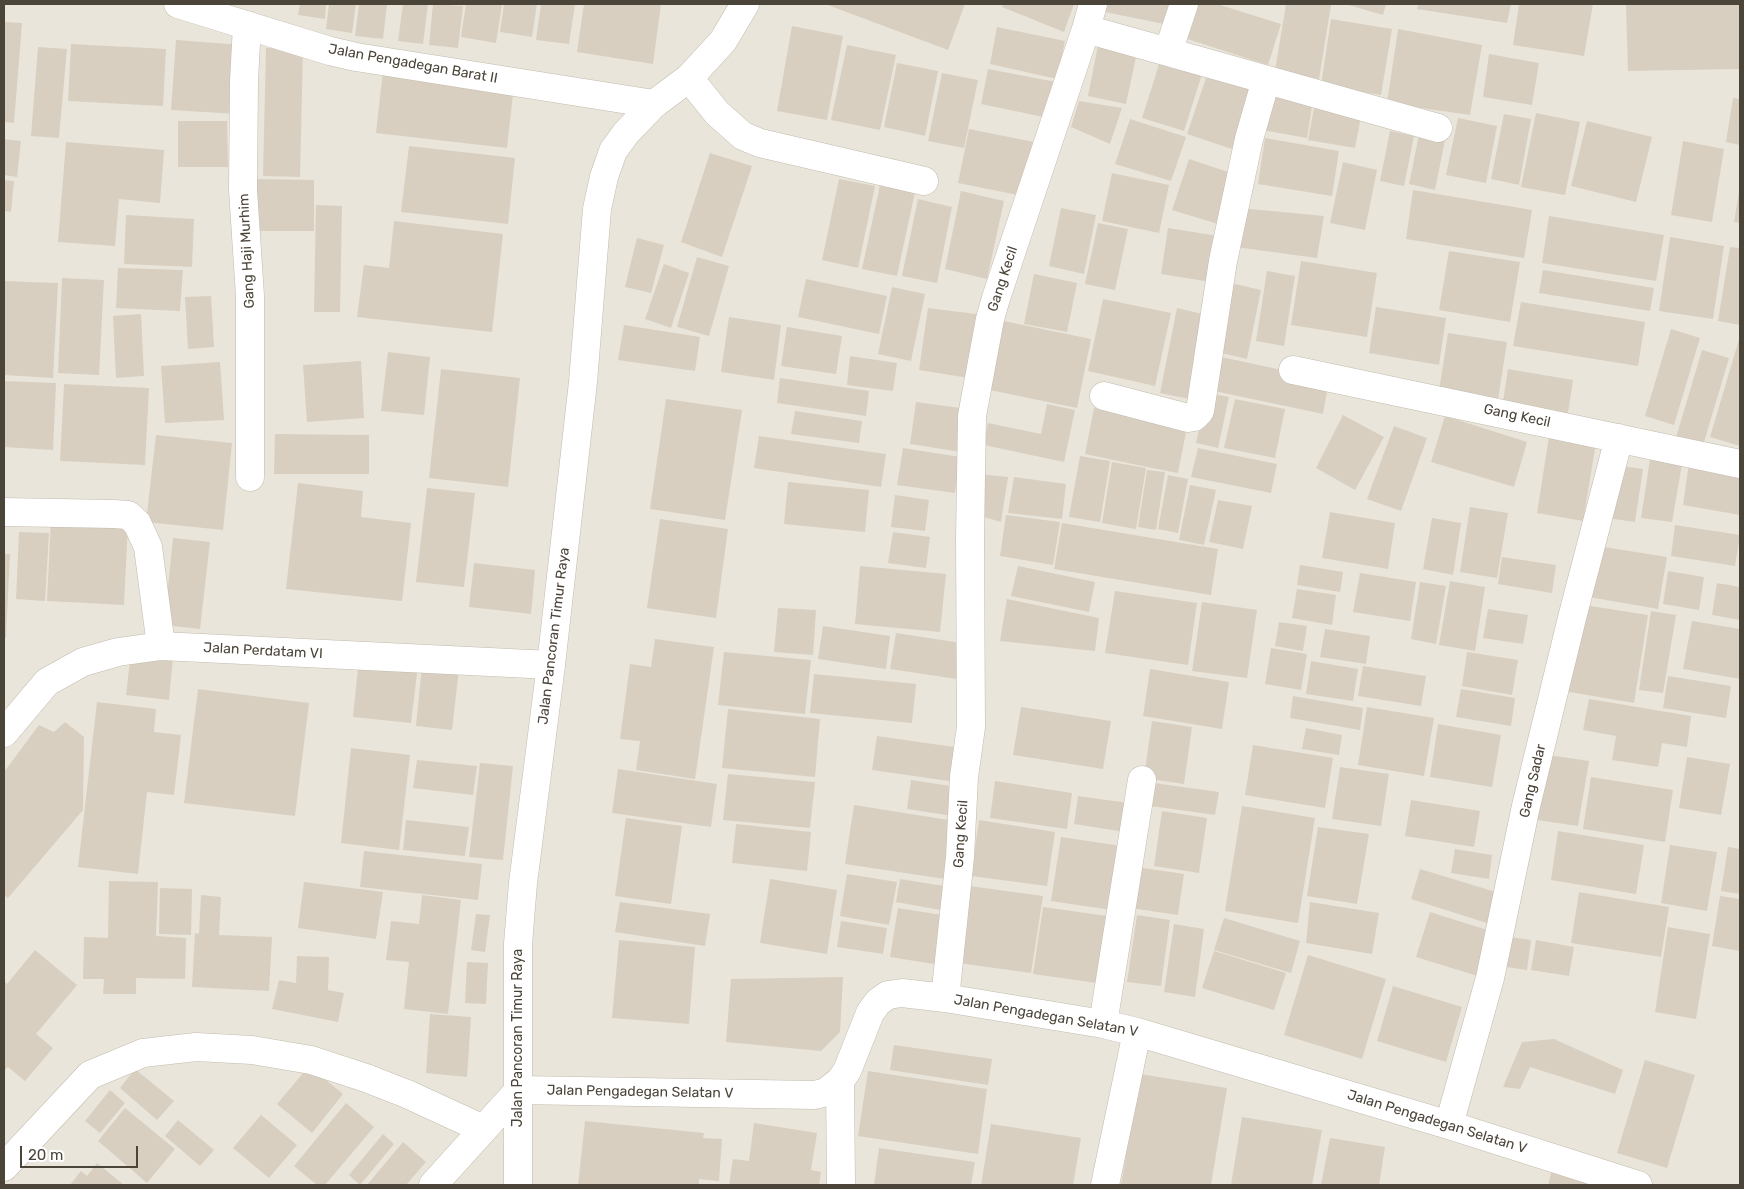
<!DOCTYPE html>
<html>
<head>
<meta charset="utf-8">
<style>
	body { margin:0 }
	#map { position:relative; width:1744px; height:1189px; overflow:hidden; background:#f6f3ec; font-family:Rubik,sans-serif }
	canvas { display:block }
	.frame { position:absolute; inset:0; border:5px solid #4b4439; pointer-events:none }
	.scale { position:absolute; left:20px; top:1146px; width:118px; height:22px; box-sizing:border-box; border:2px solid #4b4439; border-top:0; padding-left:6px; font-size:15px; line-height:18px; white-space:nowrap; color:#4b4439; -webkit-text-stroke:4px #fff; paint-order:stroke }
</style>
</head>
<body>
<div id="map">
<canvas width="1744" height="1189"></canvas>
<div class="frame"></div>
<div class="scale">20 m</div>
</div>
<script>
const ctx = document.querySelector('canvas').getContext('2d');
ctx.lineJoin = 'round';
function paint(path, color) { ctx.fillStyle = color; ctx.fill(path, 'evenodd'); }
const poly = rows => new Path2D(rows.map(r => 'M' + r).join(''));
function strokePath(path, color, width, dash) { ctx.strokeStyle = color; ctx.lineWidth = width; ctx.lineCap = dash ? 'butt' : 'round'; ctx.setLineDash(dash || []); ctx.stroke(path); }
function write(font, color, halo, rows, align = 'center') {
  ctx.font = font + ' Rubik,sans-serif'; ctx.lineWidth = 4.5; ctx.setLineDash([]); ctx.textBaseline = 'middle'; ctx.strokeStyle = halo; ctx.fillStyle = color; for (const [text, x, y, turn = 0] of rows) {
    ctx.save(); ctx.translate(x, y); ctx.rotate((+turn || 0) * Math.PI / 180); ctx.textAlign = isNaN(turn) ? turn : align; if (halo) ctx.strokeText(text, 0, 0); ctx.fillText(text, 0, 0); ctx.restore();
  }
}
paint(poly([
	[4,4,1740,4,1740,1185,4,1185]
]), '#eae5da');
paint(poly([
	[300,4,326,4,325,19,298,15],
	[329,4,356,4,352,33,326,29],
	[359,4,387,4,383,39,355,36],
	[403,4,428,4,423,44,398,41],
	[433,4,463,6,458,48,429,45],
	[466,4,502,4,496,43,461,37],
	[504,4,537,4,532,37,500,32],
	[541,4,575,4,569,44,536,40],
	[584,4,661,4,653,64,577,52],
	[825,4,965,4,948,50],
	[1003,4,1074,4,1064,32,1002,7],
	[1101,4,1174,4,1169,25,1100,11],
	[1188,4,1217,4,1281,24,1268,65,1178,36],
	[1286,4,1321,4,1331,5,1319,79,1275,71],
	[1345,4,1386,4,1383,15],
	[1418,4,1511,4,1507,23,1417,9],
	[1519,4,1593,4,1584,56,1513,45],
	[1626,4,1740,4,1740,69,1628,71],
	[1331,19,1392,29,1381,95,1321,85],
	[4,22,22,23,14,123,4,122],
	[792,26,843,36,827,120,777,111],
	[997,27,1065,41,1057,79,990,64],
	[1398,29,1482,45,1470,115,1387,103],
	[176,40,242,45,237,114,171,110],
	[1099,40,1138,48,1126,104,1088,96],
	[71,44,166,49,163,106,68,101],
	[847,45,896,55,880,130,831,120],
	[38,47,67,49,59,138,31,136],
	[266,48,303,49,300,177,263,176],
	[1489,54,1539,63,1532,105,1483,97],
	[1161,58,1203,71,1184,131,1142,118],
	[897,63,938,71,925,136,884,127],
	[988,69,1056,82,1048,118,981,104],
	[383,71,514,86,507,148,376,133],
	[1208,72,1252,87,1232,149,1187,134],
	[942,73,978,80,964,148,928,141],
	[1268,93,1313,100,1307,138,1262,130],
	[1733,98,1740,99,1740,145,1726,142],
	[1079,101,1122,108,1110,144,1071,127],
	[1314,108,1361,116,1355,148,1308,140],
	[1536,113,1580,122,1565,195,1521,187],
	[1504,114,1531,119,1519,185,1491,179],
	[1458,118,1497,126,1486,183,1446,175],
	[1130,119,1186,137,1171,181,1115,164],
	[178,121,227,121,228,167,178,167],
	[1587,121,1652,137,1636,202,1571,186],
	[969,129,1039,143,1028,197,958,183],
	[1390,131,1414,136,1404,186,1380,181],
	[1419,135,1445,140,1435,190,1409,184],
	[1265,138,1339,151,1332,196,1258,184],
	[4,139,21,141,17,177,4,175],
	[1683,141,1724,149,1712,222,1671,215],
	[66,142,164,150,160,203,119,199,115,246,58,242],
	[409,146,515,158,508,224,401,212],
	[710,153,752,166,722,257,681,242],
	[1189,159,1234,174,1218,224,1172,210],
	[1343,162,1377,170,1365,230,1330,223],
	[1112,173,1169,185,1159,233,1102,221],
	[254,179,314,180,314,231,254,231],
	[839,179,875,186,858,268,822,260],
	[4,180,14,181,11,212,4,211],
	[880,185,915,192,897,276,862,269],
	[1413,190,1532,210,1524,258,1406,239],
	[961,191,1004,201,987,279,945,269],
	[1739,192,1740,193,1740,223,1734,222],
	[918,199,952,207,937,283,902,276],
	[316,205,342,206,340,312,314,312],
	[1061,208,1096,215,1084,274,1049,266],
	[1240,208,1324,216,1317,258,1235,247],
	[126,215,194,219,192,267,124,264],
	[1549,216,1664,235,1656,281,1542,263],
	[394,221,503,234,492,332,357,317,364,265,389,268],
	[1098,223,1128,229,1115,290,1085,284],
	[1168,228,1218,236,1211,282,1161,274],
	[1670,237,1724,246,1713,319,1659,311],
	[637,238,664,245,651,293,625,287],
	[1730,247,1740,248,1740,325,1718,321],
	[1449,251,1520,262,1510,322,1439,310],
	[697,257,729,266,709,336,677,327],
	[1301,261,1377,273,1367,337,1291,325],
	[664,264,689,273,671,328,645,319],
	[118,268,183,270,180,311,116,308],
	[1543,270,1654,288,1650,311,1539,293],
	[1267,271,1295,276,1284,346,1256,341],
	[1034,274,1077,283,1067,332,1024,324],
	[62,278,104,280,99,375,58,373],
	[806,279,887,296,879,334,798,317],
	[4,281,58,283,53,378,4,375],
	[1231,283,1261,290,1247,359,1217,352],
	[892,287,925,294,911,361,878,354],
	[211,296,214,347,188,349,185,297],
	[1103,299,1171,313,1155,386,1088,371],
	[1521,302,1645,322,1638,366,1513,346],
	[1376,307,1446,318,1439,365,1369,353],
	[928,308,984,315,975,379,919,370],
	[1177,308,1211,316,1194,400,1160,393],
	[141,314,144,376,116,378,113,316],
	[729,317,781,325,774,380,721,372],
	[994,319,1091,339,1077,408,980,388],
	[624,325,700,337,695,371,618,360],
	[787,327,842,336,836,374,781,366],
	[1671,329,1700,338,1674,425,1645,416],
	[1448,333,1507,342,1497,406,1438,397],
	[1740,336,1740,446,1710,437],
	[1702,350,1729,358,1702,449,1675,441],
	[388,352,430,357,424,415,381,411],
	[1212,355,1329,380,1323,414,1205,389],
	[850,356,897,363,893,391,847,385],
	[361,361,364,418,307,422,303,365],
	[220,362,224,420,165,423,161,366],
	[441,369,520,378,508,487,429,478],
	[1508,369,1573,380,1568,413,1503,402],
	[780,378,869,391,866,416,777,403],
	[4,381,56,383,53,450,4,447],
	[64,384,149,388,145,465,60,461],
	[1207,393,1229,397,1218,448,1196,443],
	[666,399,742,410,725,520,650,509],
	[1235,399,1285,409,1275,458,1224,448],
	[916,402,968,409,961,452,910,444],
	[1047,404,1075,410,1064,462,984,445,988,423,1041,434],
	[1094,408,1187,427,1178,473,1147,467,1148,466,1147,467,1085,454],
	[795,411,862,421,859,443,791,434],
	[1343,415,1384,437,1355,490,1316,468],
	[1445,416,1527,442,1514,487,1431,462],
	[1394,426,1427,438,1401,511,1367,499],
	[1550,430,1597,437,1583,521,1537,513],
	[275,434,369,435,369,474,274,474],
	[156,435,232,443,223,530,146,522],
	[759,436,886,454,881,487,754,468],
	[903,448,960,457,955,493,897,485],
	[1198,448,1277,464,1271,493,1191,477],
	[1080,456,1110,461,1100,522,1069,517],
	[1650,459,1682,464,1672,522,1641,518],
	[1112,462,1146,468,1136,529,1102,523],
	[1689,463,1740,471,1740,515,1683,505],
	[1615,465,1643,469,1635,522,1607,518],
	[1147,470,1165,472,1156,530,1138,527],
	[979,474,1008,477,1001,522,974,514],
	[1168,475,1188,479,1178,533,1158,529],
	[1014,477,1066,484,1062,519,1008,513],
	[788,482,869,490,865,532,784,524],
	[298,483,363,491,361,517,411,523,402,601,286,589],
	[1190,485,1216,490,1204,545,1179,540],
	[427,488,475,493,464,587,416,582],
	[895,495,929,500,925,531,891,527],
	[1218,500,1252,506,1243,549,1209,542],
	[1470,507,1508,513,1497,578,1460,572],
	[1330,512,1395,523,1388,569,1322,558],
	[1006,515,1060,522,1053,565,1000,556],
	[1432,518,1461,523,1453,575,1423,569],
	[51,519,128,523,124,605,47,601],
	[660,519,728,529,716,618,647,608],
	[1062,523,1218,549,1211,595,1054,569],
	[1675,525,1740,535,1735,566,1671,556],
	[19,532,49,533,45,601,16,599],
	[893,532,930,537,926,568,888,563],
	[173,538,210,542,200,629,164,625],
	[1598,546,1667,557,1658,609,1589,597],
	[4,554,10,554,6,638,4,637],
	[1502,557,1556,565,1552,593,1498,584],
	[474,563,535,570,531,614,469,607],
	[1300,565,1343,572,1340,592,1297,585],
	[860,566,946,574,940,632,855,624],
	[1018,566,1095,582,1089,612,1011,596],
	[1668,571,1704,577,1699,610,1663,604],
	[1360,573,1416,582,1410,621,1353,612],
	[1450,581,1485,587,1475,651,1439,645],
	[1420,582,1446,586,1436,644,1411,639],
	[1717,583,1740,587,1740,620,1712,615],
	[1297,589,1336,595,1332,625,1292,618],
	[1115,591,1197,603,1188,665,1105,653],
	[1007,599,1099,618,1095,651,1000,641],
	[1202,602,1257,610,1247,678,1192,671],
	[1578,604,1648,615,1634,703,1564,691],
	[778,608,816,610,813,655,774,652],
	[1488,609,1528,615,1523,644,1483,638],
	[1651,611,1676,615,1663,693,1639,690],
	[1692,621,1740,629,1740,679,1683,669],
	[1279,622,1307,626,1303,651,1275,646],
	[823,626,890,636,886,669,818,659],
	[1325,629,1370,636,1366,664,1320,657],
	[896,633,968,644,963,680,890,669],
	[655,639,714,647,695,779,636,770,640,741,620,739,630,664,651,667],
	[1271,648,1307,654,1301,690,1265,684],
	[131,652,173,657,169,700,126,695],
	[724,652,811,660,805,714,718,705],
	[1467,652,1518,660,1512,695,1462,686],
	[359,658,418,665,411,723,353,717],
	[1311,661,1358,669,1353,701,1306,694],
	[422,665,459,669,452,730,416,726],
	[1363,666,1426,676,1421,706,1358,696],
	[1150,669,1229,682,1222,729,1143,716],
	[814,674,916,684,912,723,810,713],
	[1668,676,1731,686,1726,718,1663,708],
	[198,689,309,703,295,816,184,803],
	[1461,689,1515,698,1511,726,1456,717],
	[1293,696,1363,708,1360,730,1290,718],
	[1589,699,1691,716,1687,747,1662,743,1658,767,1612,760,1616,736,1583,730],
	[97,702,156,709,154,732,181,735,174,795,147,792,138,874,78,867],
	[1021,707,1111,721,1103,769,1013,755],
	[1367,707,1434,718,1424,776,1358,765],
	[728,709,820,719,815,777,722,768],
	[1152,721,1192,727,1184,784,1144,778],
	[65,722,84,737,83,810,8,898,4,895,4,772,39,725,54,732],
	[1438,724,1501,735,1492,787,1430,777],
	[1306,728,1342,735,1339,755,1302,749],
	[877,736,961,748,956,782,872,770],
	[1253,745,1333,758,1325,808,1245,795],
	[351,748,410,755,399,850,341,843],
	[1542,754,1589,761,1578,826,1531,819],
	[1687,757,1730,764,1721,815,1679,808],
	[417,760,477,766,473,795,413,788],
	[480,763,513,766,503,860,469,857],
	[1340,767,1389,774,1381,826,1332,819],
	[618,769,717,784,711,827,612,813],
	[728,774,815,782,810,828,723,820],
	[1591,777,1673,790,1665,842,1583,829],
	[911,780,957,787,953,816,907,809],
	[995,781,1072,793,1067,829,990,818],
	[1147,782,1219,792,1215,815,1144,805],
	[1078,796,1135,804,1131,833,1074,824],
	[1411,800,1480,811,1474,847,1405,836],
	[854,805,955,821,945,879,845,864],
	[1242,806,1315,818,1298,923,1225,911],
	[1162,811,1207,818,1199,873,1154,866],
	[626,818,682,826,671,904,615,896],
	[406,820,469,827,465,856,403,850],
	[979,820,1055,832,1047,886,971,876],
	[736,824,811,832,807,871,732,863],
	[1318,827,1369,834,1357,904,1307,896],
	[1558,831,1644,845,1636,894,1551,880],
	[1061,837,1128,847,1118,911,1051,901],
	[1670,845,1717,852,1707,911,1661,903],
	[1728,847,1740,849,1740,894,1721,891],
	[1455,849,1492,855,1489,879,1451,873],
	[364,851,482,864,478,900,360,887],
	[1129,866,1184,874,1178,915,1124,907],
	[1420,869,1499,893,1490,924,1411,899],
	[847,874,897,882,889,925,840,916],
	[770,879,837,890,827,954,760,943],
	[900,879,950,887,946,911,896,902],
	[109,881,158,882,156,936,186,938,185,979,136,978,136,994,103,994,104,979,83,979,84,937,108,938],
	[304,882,383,892,376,939,298,928],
	[962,885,1043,896,1031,973,951,962],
	[160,888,192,889,191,935,159,934],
	[1579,892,1669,907,1661,957,1571,943],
	[201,895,221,897,219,935,272,937,269,991,192,987,195,933,199,934],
	[422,895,461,900,448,1014,404,1009,409,962,386,960,391,921,419,924],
	[1720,896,1740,899,1739,951,1712,946],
	[620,902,710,914,705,946,615,932],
	[1310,902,1379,913,1372,954,1306,943],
	[1043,907,1107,916,1097,983,1033,974],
	[898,908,948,916,940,965,890,957],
	[1430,912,1497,933,1484,978,1416,957],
	[476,914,490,915,485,952,471,950],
	[1137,915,1170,920,1161,986,1127,982],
	[1224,918,1300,941,1291,973,1214,950],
	[841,921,887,928,883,954,837,947],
	[1174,924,1204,929,1195,997,1164,992],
	[1668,927,1710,934,1696,1019,1655,1012],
	[1504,936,1531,940,1527,970,1499,966],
	[619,940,695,947,689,1024,612,1018],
	[1536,940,1574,947,1569,976,1531,970],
	[35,950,77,985,36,1034,53,1048,25,1081,8,1067,4,1071,4,981,7,984],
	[1214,951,1286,973,1274,1010,1202,988],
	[1308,955,1386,979,1362,1059,1284,1035],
	[297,956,329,957,328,990,344,993,338,1022,272,1009,279,980,296,983],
	[467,962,488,963,486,1004,465,1003],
	[843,977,840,1032,821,1051,726,1042,731,979],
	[1393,986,1462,1007,1446,1062,1377,1041],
	[430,1014,471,1017,467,1077,426,1073],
	[1554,1039,1623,1070,1615,1094,1530,1067,1520,1089,1503,1087,1522,1042],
	[894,1045,992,1059,988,1085,890,1070],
	[1645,1060,1695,1075,1667,1168,1617,1153],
	[309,1066,343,1094,312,1133,277,1104],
	[135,1069,174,1101,157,1120,120,1088],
	[868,1071,987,1089,978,1154,858,1136],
	[1140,1074,1227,1088,1211,1185,1121,1185],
	[110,1090,125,1103,100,1133,85,1121],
	[346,1103,374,1127,325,1185,317,1185,294,1166],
	[125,1108,175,1149,147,1183,98,1141],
	[261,1115,297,1145,269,1178,233,1148],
	[1242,1117,1322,1130,1312,1185,1231,1185],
	[178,1120,214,1150,200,1166,165,1136],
	[585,1121,704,1133,703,1138,722,1139,719,1181,699,1179,699,1185,578,1185],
	[754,1123,817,1133,811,1170,821,1172,819,1185,729,1185,733,1159,749,1161],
	[991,1124,1081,1138,1073,1185,981,1185],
	[383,1134,394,1144,360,1185,349,1175],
	[1330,1138,1385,1147,1379,1185,1321,1185],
	[403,1142,426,1162,406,1185,367,1185],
	[879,1148,975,1162,971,1185,874,1185],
	[97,1163,124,1185,70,1185,81,1171,87,1176],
	[1552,1170,1589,1179,1588,1185,1548,1185]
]), '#d8cfc1');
const minor = poly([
	[178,4,330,51,356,57,654,104],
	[247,25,244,81,243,190,250,296,250,477],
	[1086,29,1093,4],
	[1168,52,1438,128],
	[689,78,717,113,743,136,760,143,924,181],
	[1293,370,1740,464],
	[1104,396,1188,418,1194,417,1200,411,1223,261,1249,139,1266,80],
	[4,512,113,514,128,515,137,523,148,547,161,646],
	[4,733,47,682,83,662,118,652,161,646,551,665],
	[945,998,960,857,964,777,971,727,970,538,972,416,990,319,996,298,1086,29,1168,52,1184,4],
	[1103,1024,1142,780],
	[840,1081,841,1185],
	[1449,1125,1490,978,1526,806,1573,614,1619,438],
	[4,1167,90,1075,143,1053,196,1047,252,1050,311,1060,366,1078,407,1094,483,1129],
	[433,1185,519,1090,815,1095,826,1092,840,1081,847,1071,870,1013,878,1002,888,995,902,993,945,998,1103,1024,1137,1032,1449,1125,1638,1185],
	[1105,1185,1137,1032]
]);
const tertiary = poly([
	[518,1185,518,944,523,883,551,665,583,382,597,209,604,177,613,151,626,133,654,104,689,78,723,41,745,4]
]);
strokePath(minor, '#c2bbae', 29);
strokePath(tertiary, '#c2bbae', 29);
strokePath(minor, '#fff', 28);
strokePath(tertiary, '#fff', 28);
write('14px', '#4b4439', '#fff', [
	["Jalan Pengadegan Barat II",413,64,10],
	["Gang Haji Murhim",247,251,-93],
	["Gang Kecil",1003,279,-72],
	["Gang Kecil",1517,416,12],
	["Jalan Pancoran Timur Raya",554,636,-83],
	["Jalan Perdatam VI",263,651,3],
	["Gang Sadar",1533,781,-77],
	["Gang Kecil",961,834,-86],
	["Jalan Pengadegan Selatan V",1046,1016,10],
	["Jalan Pancoran Timur Raya",518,1038,-90],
	["Jalan Pengadegan Selatan V",640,1092,1],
	["Jalan Pengadegan Selatan V",1437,1122,17]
]);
</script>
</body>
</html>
